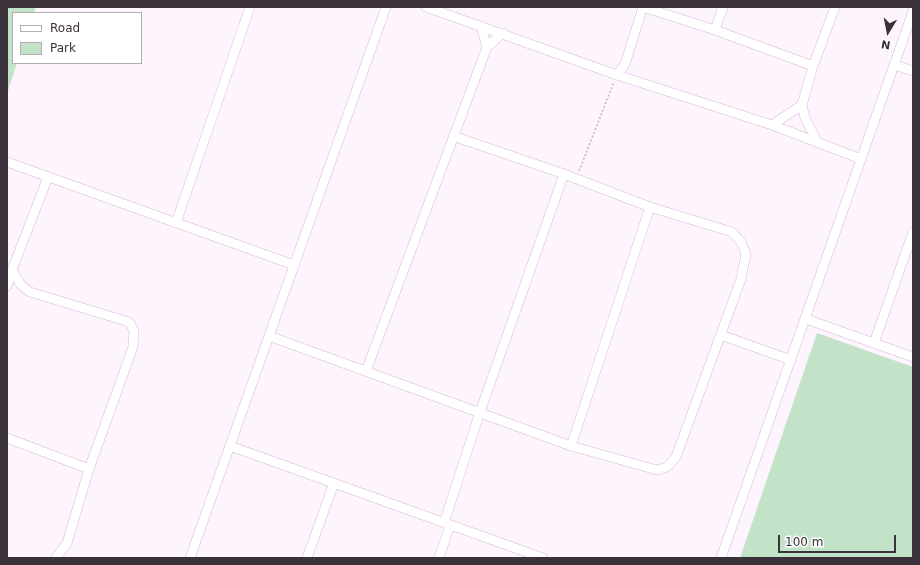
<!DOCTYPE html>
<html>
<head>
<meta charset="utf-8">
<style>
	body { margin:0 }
	#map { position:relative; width:920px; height:565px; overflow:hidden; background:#fef4fe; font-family:"DejaVu Sans",sans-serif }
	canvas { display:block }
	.frame { position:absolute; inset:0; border:8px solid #3b313b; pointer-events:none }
	.legend { position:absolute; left:12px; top:12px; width:130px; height:52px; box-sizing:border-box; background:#fff; border:1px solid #b1adb1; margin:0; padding:5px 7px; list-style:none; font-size:12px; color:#3b313b }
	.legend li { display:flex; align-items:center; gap:8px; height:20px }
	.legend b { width:20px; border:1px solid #b1adb1 }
	.north { position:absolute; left:868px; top:12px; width:40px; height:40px; -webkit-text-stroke:3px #fff; paint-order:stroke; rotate:190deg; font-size:11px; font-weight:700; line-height:16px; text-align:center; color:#3b313b }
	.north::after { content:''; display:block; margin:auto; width:14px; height:18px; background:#3b313b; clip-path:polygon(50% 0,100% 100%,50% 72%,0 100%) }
	.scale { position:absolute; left:778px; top:535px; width:118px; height:18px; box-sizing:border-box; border:2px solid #3b313b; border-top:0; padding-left:5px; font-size:12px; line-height:14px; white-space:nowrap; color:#3b313b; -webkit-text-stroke:3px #fff; paint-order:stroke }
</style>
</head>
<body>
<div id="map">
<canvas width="920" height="565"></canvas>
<div class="frame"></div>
<ul class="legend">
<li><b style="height:5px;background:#fff"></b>Road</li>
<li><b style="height:11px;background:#c3e3c8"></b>Park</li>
</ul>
<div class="north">N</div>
<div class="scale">100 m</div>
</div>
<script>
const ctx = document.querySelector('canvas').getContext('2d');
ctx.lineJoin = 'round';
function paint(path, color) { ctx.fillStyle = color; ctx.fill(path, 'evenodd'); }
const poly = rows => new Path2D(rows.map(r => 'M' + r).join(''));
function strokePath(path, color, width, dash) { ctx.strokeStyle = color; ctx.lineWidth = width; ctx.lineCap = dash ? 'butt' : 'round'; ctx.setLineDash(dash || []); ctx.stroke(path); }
paint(poly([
	[7,7,36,7,34,13,13,13,13,63,17,63,7,94],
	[817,333,913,367,913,558,740,558]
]), '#c3e3c8');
const minor = poly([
	[426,7,617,75,772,125,861,159],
	[643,7,715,30,813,66],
	[481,26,487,47],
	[715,30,723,7],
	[895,65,913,71],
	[617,75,625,64,643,7],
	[802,105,805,118,818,143],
	[772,125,802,105,813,66,835,7],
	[7,162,294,265],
	[176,223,250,7],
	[12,270,21,285,30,292,126,321,130,323,134,331,133,347,89,469,67,543,56,558],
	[7,286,12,270,48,177],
	[806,319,913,357],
	[721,335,791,360],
	[269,336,571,446,657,470,667,467,676,457,741,279,746,254,741,242,732,232,650,207,564,174,453,136],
	[874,343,913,232],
	[366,371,487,47,503,33],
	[7,438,89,469],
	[230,446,543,558],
	[571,446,650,207],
	[444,523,480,412,564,174],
	[190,558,386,7],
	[307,558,334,483],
	[439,558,450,525],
	[721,558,913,11]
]);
strokePath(minor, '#d3bad3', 10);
strokePath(poly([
	[579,171,614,82]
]), '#c0b6c0', 1.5, [2, 2]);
strokePath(minor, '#fff', 9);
</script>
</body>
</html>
